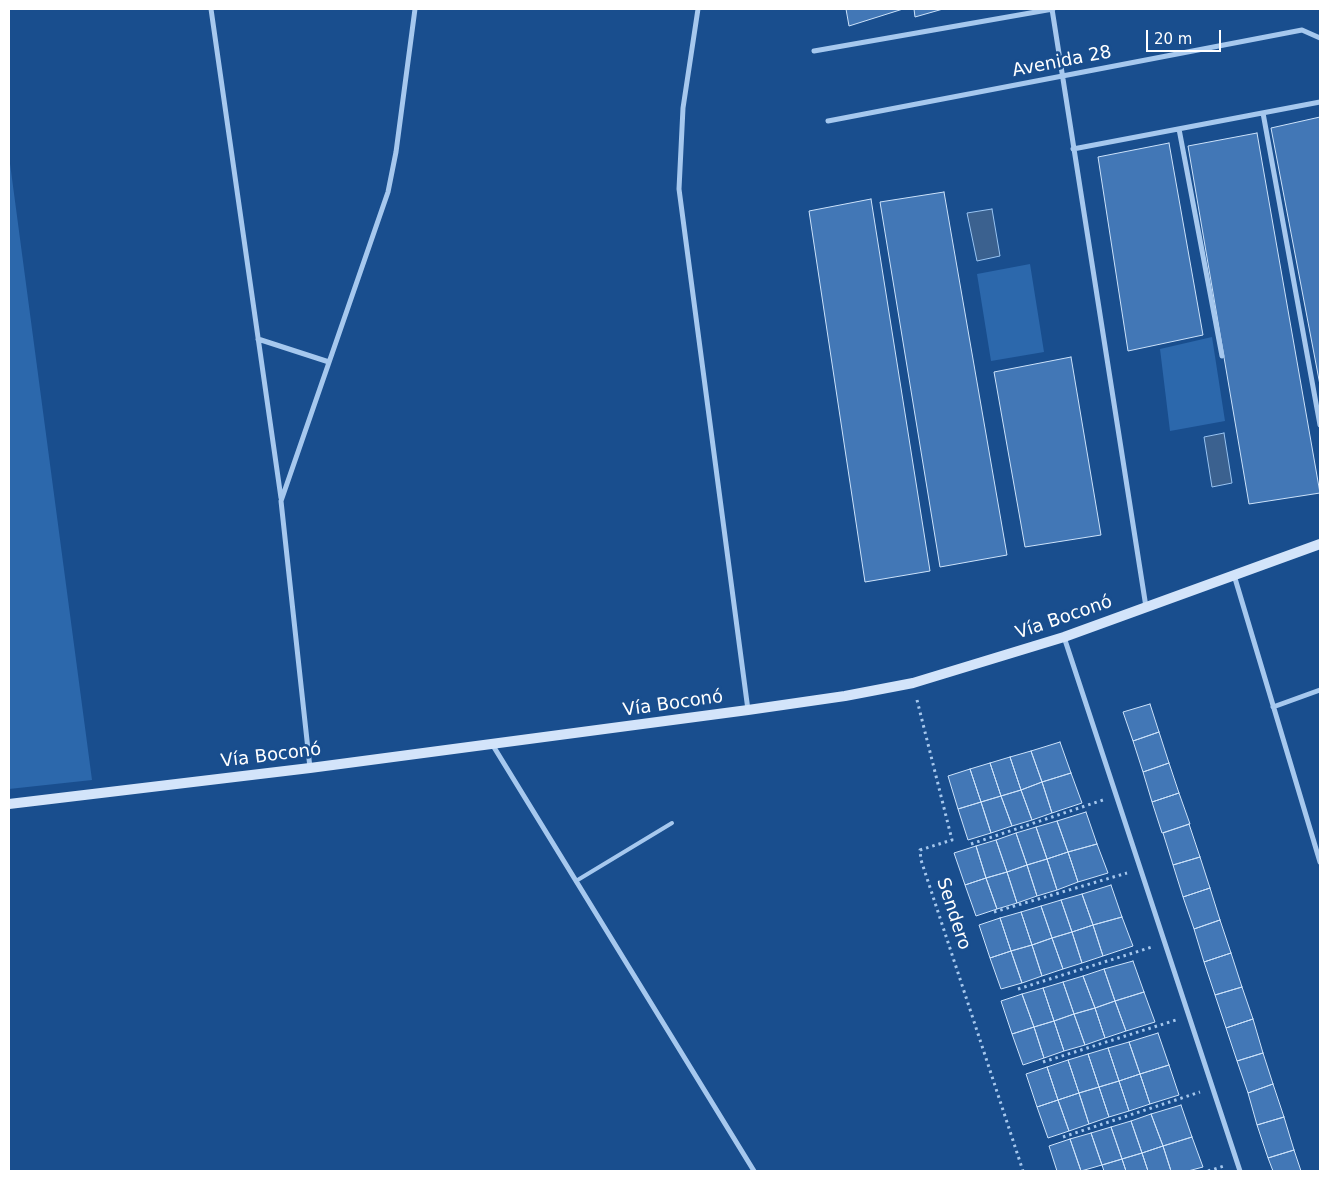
<!DOCTYPE html>
<meta charset="utf-8">
<style>
body{margin:0}
#map{position:relative;width:1329px;height:1180px;overflow:hidden;background:#194e8e;font-family:"DejaVu Sans",sans-serif}
canvas{display:block}
.frame{position:absolute;inset:0;border:10px solid #fff;pointer-events:none}
.scale{position:absolute;left:1146px;top:30px;width:75px;height:22px;box-sizing:border-box;border:2px solid #fff;border-top:0;padding-left:6px;font-size:15px;line-height:18px;white-space:nowrap;color:#fff;-webkit-text-stroke:4px #194e8e;paint-order:stroke}
</style>
<div id="map">
<canvas width="1329" height="1180"></canvas>
<div class="frame"></div>
<div class="scale">20 m</div>
</div>
<script>
const c = document.querySelector('canvas').getContext('2d');
c.lineJoin = 'round';
function fill(path, color) { c.fillStyle = color; c.fill(path, 'evenodd'); }
const poly = rows => new Path2D(rows.map(r => 'M' + r).join(''));
function stroke(path, color, width, dash) { c.strokeStyle = color; c.lineWidth = width; c.lineCap = dash ? 'butt' : 'round'; c.setLineDash(dash || []); c.stroke(path); }
function label(font, color, halo, rows, align = 'center') {
  c.font = font + ' "DejaVu Sans",sans-serif'; c.lineWidth = 5; c.setLineDash([]); c.textBaseline = 'middle'; c.strokeStyle = halo; c.fillStyle = color; for (const [text, x, y, turn = 0] of rows) {
    c.save(); c.translate(x, y); c.rotate((+turn || 0) * Math.PI / 180); c.textAlign = isNaN(turn) ? turn : align; if (halo) c.strokeText(text, 0, 0); c.fillText(text, 0, 0); c.restore();
  }
}
fill(poly([
 [9,156,92,780,9,789],
 [1030,264,1044,352,991,361,977,274],
 [1212,337,1225,421,1170,431,1160,349]
]), '#2c68ac');
const water = poly([
 [992,209,1000,256,977,261,967,213,992,209],
 [1224,433,1232,483,1212,487,1204,437,1224,433]
]);
fill(water, '#3b618f');
stroke(water, '#98c3f1', 1);
const building = poly([
 [846,9,903,9,849,26,846,9],
 [914,9,943,9,915,17,914,9],
 [1320,117,1320,385,1271,128,1320,117],
 [1257,133,1320,493,1249,504,1188,146,1257,133],
 [1169,143,1203,335,1128,351,1098,157,1169,143],
 [944,192,1007,555,940,567,880,202,944,192],
 [871,199,930,571,865,582,809,211,871,199],
 [1071,357,1101,535,1025,547,994,372,1071,357],
 [1150,704,1159,732,1133,741,1123,712,1150,704],
 [1159,732,1169,763,1143,772,1133,741,1159,732],
 [1060,742,1071,773,1042,782,1031,751,1060,742],
 [1031,751,1042,782,1021,790,1010,757,1031,751],
 [1010,757,1021,790,1001,796,990,763,1010,757],
 [990,763,1001,796,981,802,970,769,990,763],
 [1169,763,1179,793,1152,802,1143,772,1169,763],
 [970,769,981,802,958,809,948,776,970,769],
 [1071,773,1082,803,1052,813,1042,782,1071,773],
 [1042,782,1052,813,1032,820,1021,790,1042,782],
 [1021,790,1032,820,1012,826,1001,796,1021,790],
 [1179,793,1190,824,1162,833,1152,802,1179,793],
 [1001,796,1012,826,991,833,981,802,1001,796],
 [981,802,991,833,968,840,958,809,981,802],
 [1086,812,1097,844,1068,852,1057,821,1086,812],
 [1057,821,1068,852,1047,859,1036,827,1057,821],
 [1189,824,1200,857,1173,865,1163,833,1189,824],
 [1036,827,1047,859,1027,865,1016,833,1036,827],
 [1016,833,1027,865,1007,872,996,840,1016,833],
 [996,840,1007,872,986,878,976,846,996,840],
 [1097,844,1108,873,1078,882,1068,852,1097,844],
 [976,846,986,878,965,885,954,853,976,846],
 [1068,852,1078,882,1057,890,1047,859,1068,852],
 [1200,857,1210,888,1183,897,1173,865,1200,857],
 [1047,859,1057,890,1037,896,1027,865,1047,859],
 [1027,865,1037,896,1017,903,1007,872,1027,865],
 [1007,872,1017,903,997,909,986,878,1007,872],
 [986,878,997,909,976,916,965,885,986,878],
 [1111,885,1122,917,1093,925,1082,894,1111,885],
 [1210,888,1220,920,1194,929,1183,897,1210,888],
 [1082,894,1093,925,1072,932,1061,900,1082,894],
 [1061,900,1072,932,1052,938,1041,906,1061,900],
 [1041,906,1052,938,1032,945,1021,912,1041,906],
 [1021,912,1032,945,1011,951,1000,918,1021,912],
 [1122,917,1133,946,1103,956,1093,925,1122,917],
 [1000,918,1011,951,990,958,979,925,1000,918],
 [1220,920,1231,953,1204,962,1194,929,1220,920],
 [1093,925,1103,956,1082,963,1072,932,1093,925],
 [1072,932,1082,963,1063,969,1052,938,1072,932],
 [1052,938,1063,969,1042,976,1032,945,1052,938],
 [1032,945,1042,976,1022,983,1011,951,1032,945],
 [1011,951,1022,983,1001,989,990,958,1011,951],
 [1231,953,1242,987,1215,995,1204,962,1231,953],
 [1133,961,1144,992,1115,1001,1104,969,1133,961],
 [1104,969,1115,1001,1095,1008,1083,976,1104,969],
 [1083,976,1095,1008,1074,1014,1063,982,1083,976],
 [1063,982,1074,1014,1054,1021,1043,988,1063,982],
 [1242,987,1253,1019,1226,1028,1215,995,1242,987],
 [1043,988,1054,1021,1034,1027,1022,994,1043,988],
 [1144,992,1155,1022,1126,1031,1115,1001,1144,992],
 [1022,994,1034,1027,1012,1034,1001,1001,1022,994],
 [1115,1001,1126,1031,1105,1038,1095,1008,1115,1001],
 [1095,1008,1105,1038,1085,1045,1074,1014,1095,1008],
 [1074,1014,1085,1045,1064,1051,1054,1021,1074,1014],
 [1253,1019,1263,1053,1237,1061,1226,1028,1253,1019],
 [1054,1021,1064,1051,1044,1058,1034,1027,1054,1021],
 [1034,1027,1044,1058,1023,1065,1012,1034,1034,1027],
 [1158,1033,1169,1065,1140,1074,1129,1042,1158,1033],
 [1129,1042,1140,1074,1119,1081,1108,1048,1129,1042],
 [1108,1048,1119,1081,1099,1087,1088,1054,1108,1048],
 [1263,1053,1273,1084,1248,1093,1237,1061,1263,1053],
 [1088,1054,1099,1087,1079,1093,1068,1060,1088,1054],
 [1068,1060,1079,1093,1058,1100,1047,1067,1068,1060],
 [1169,1065,1179,1095,1150,1104,1140,1074,1169,1065],
 [1047,1067,1058,1100,1037,1107,1026,1074,1047,1067],
 [1140,1074,1150,1104,1129,1111,1119,1081,1140,1074],
 [1119,1081,1129,1111,1109,1117,1099,1087,1119,1081],
 [1273,1084,1284,1117,1257,1125,1248,1093,1273,1084],
 [1099,1087,1109,1117,1089,1124,1079,1093,1099,1087],
 [1079,1093,1089,1124,1069,1131,1058,1100,1079,1093],
 [1058,1100,1069,1131,1048,1138,1037,1107,1058,1100],
 [1181,1105,1192,1137,1163,1146,1151,1114,1181,1105],
 [1151,1114,1163,1146,1142,1153,1131,1121,1151,1114],
 [1284,1117,1294,1150,1268,1158,1257,1125,1284,1117],
 [1131,1121,1142,1153,1122,1159,1111,1127,1131,1121],
 [1111,1127,1122,1159,1102,1165,1091,1133,1111,1127],
 [1091,1133,1102,1165,1081,1171,1070,1139,1091,1133],
 [1192,1137,1203,1167,1188,1171,1171,1171,1163,1146,1192,1137],
 [1070,1139,1081,1171,1057,1171,1049,1146,1070,1139],
 [1163,1146,1171,1171,1148,1171,1142,1153,1163,1146],
 [1294,1150,1301,1171,1273,1171,1268,1158,1294,1150],
 [1142,1153,1148,1171,1126,1171,1122,1159,1142,1153],
 [1122,1159,1126,1171,1104,1171,1102,1165,1122,1159]
]);
fill(building, '#4277b6');
stroke(building, '#cce2fa', 1);
stroke(poly([
 [917,700,952,840,920,850,921,860,1023,1171],
 [971,844,1103,800],
 [994,912,1127,873],
 [1018,989,1152,947],
 [1043,1062,1176,1020],
 [1063,1137,1200,1092],
 [1208,1171,1224,1166]
]), '#a6c8ee', 3, [2.5, 4]);
stroke(poly([
 [576,881,672,823]
]), '#a6c8ee', 4);
stroke(poly([
 [211,9,281,498],
 [698,9,683,108,679,189,748,710],
 [1052,9,1146,607],
 [814,51,1053,9],
 [1263,113,1320,425],
 [828,121,1302,30,1320,38],
 [1179,129,1222,356],
 [1073,149,1320,102],
 [258,339,329,362],
 [1234,575,1320,862],
 [1064,637,1240,1171],
 [1273,707,1320,690],
 [492,744,754,1171],
 [310,768,281,501,388,192,396,152,415,9]
]), '#a6c8ee', 5);
stroke(poly([
 [9,804,310,768,748,710,845,696,913,683,1064,637,1320,544]
]), '#d3e4fa', 10);
label('18px', '#fff', '#194e8e', [
 ["Avenida 28",1062,62,-11],
 ["Vía Boconó",1064,618,-19],
 ["Vía Boconó",673,704,-8],
 ["Vía Boconó",271,756,-7],
 ["Sendero",953,914,72]
]);
</script>
